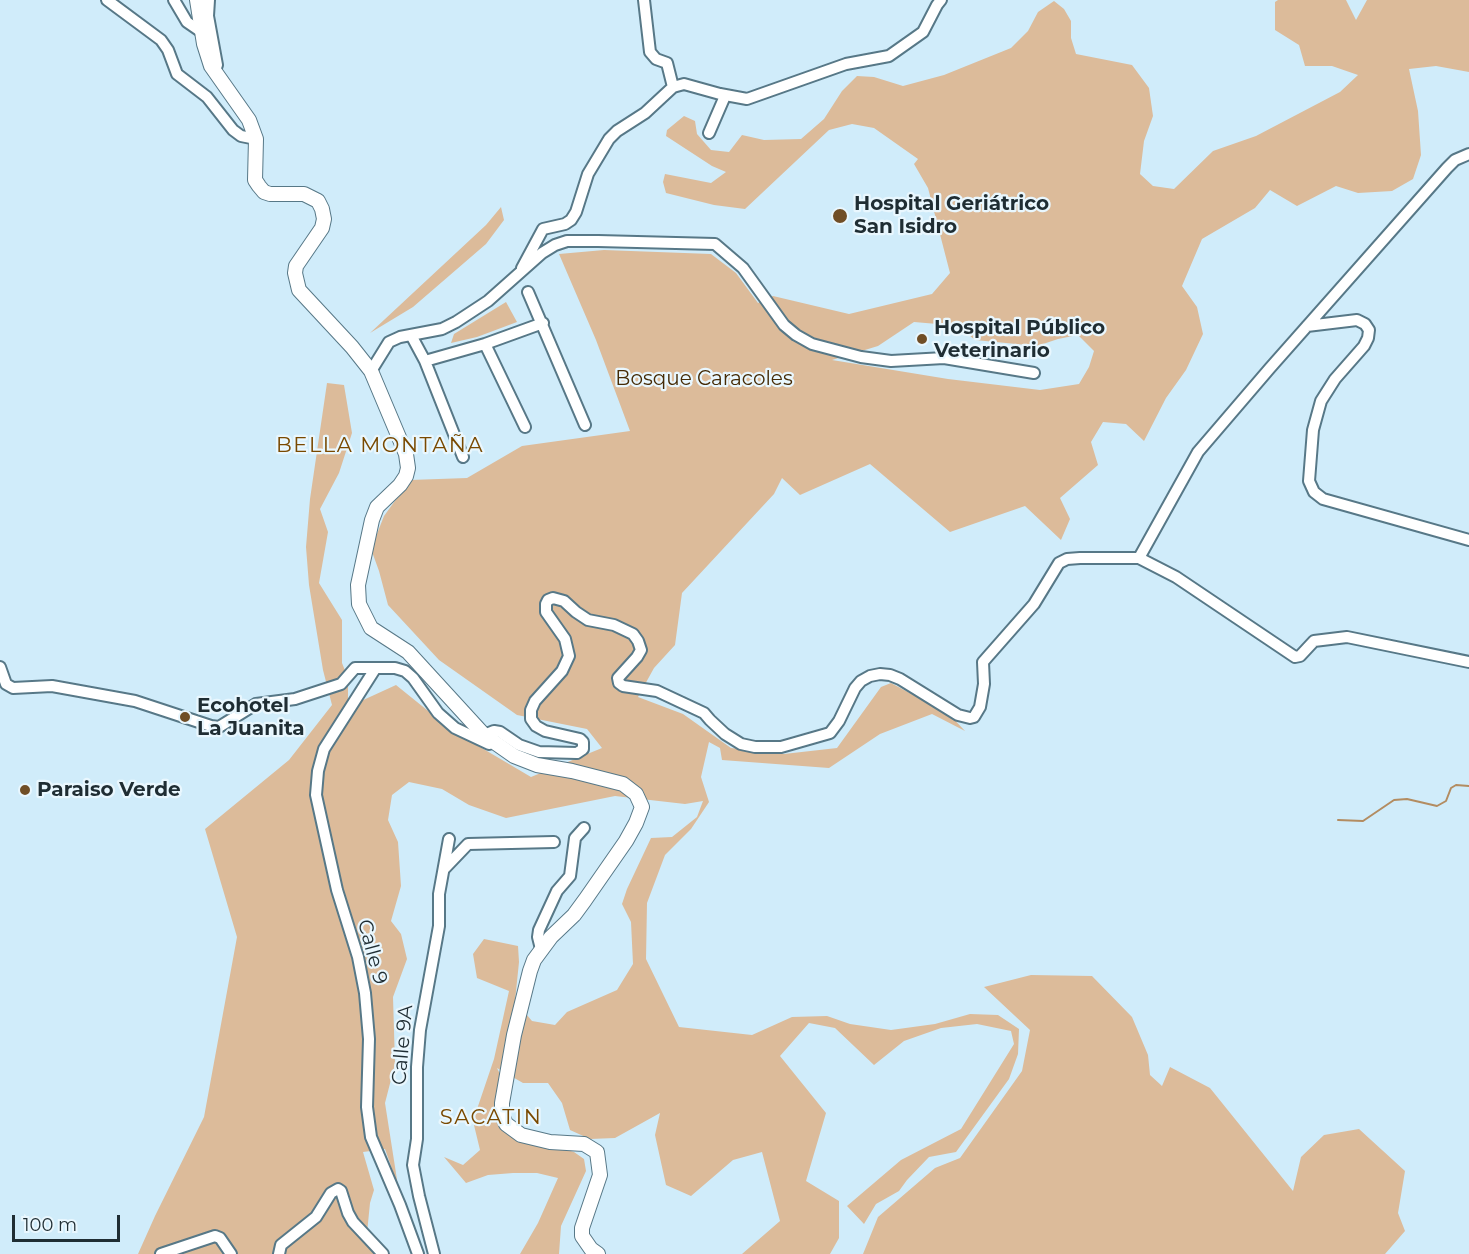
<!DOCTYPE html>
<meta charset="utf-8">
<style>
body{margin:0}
#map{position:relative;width:1469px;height:1254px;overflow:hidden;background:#d0ecfa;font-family:Montserrat,sans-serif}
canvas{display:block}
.scale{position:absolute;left:12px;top:1215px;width:108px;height:27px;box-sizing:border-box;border:3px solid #1f2d33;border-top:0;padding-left:8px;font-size:18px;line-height:21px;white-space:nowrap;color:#1f2d33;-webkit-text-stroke:4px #e9f7fe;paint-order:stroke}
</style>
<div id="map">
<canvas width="1469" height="1254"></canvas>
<div class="scale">100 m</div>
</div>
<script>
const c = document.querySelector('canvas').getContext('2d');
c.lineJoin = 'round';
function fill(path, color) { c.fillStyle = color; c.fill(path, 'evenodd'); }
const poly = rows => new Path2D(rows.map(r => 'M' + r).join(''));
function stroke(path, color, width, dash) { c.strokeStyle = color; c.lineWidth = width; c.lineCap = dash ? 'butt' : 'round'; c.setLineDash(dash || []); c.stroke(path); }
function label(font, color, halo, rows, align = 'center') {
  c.font = font + ' Montserrat,sans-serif'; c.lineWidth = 4.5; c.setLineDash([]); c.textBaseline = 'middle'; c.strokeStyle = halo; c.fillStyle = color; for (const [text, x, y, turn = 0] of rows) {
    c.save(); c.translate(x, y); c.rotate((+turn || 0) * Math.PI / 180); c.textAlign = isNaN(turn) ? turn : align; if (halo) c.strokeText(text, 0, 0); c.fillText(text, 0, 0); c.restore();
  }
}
fill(poly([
 [1278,0,1346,0,1356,20,1367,0,1469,0,1469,72,1436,66,1409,69,1418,111,1421,155,1413,179,1392,191,1358,193,1336,186,1297,206,1270,190,1255,208,1202,239,1182,286,1197,307,1203,334,1186,370,1166,398,1144,441,1126,424,1103,422,1091,442,1098,465,1060,498,1070,519,1061,540,1025,506,950,532,870,464,800,495,782,478,774,494,682,593,675,645,654,668,638,697,683,714,731,748,784,754,837,748,881,687,891,683,949,714,965,731,932,714,880,734,829,768,722,760,720,748,709,742,701,777,709,802,691,829,665,855,647,903,646,959,679,1027,752,1035,792,1017,827,1016,850,1024,891,1030,935,1024,970,1014,998,1015,1019,1029,1018,1054,1009,1079,956,1152,929,1157,907,1180,899,1191,876,1204,864,1224,847,1206,901,1160,961,1129,1014,1044,1011,1031,977,1024,941,1028,904,1041,874,1065,835,1028,809,1023,780,1056,826,1113,806,1181,839,1201,839,1238,830,1254,742,1254,780,1221,762,1152,733,1160,691,1196,666,1185,655,1135,660,1113,615,1138,590,1139,570,1130,562,1103,548,1083,523,1083,497,1068,501,1076,496,1109,498,1123,508,1134,532,1143,555,1146,574,1152,584,1159,586,1171,561,1226,559,1254,520,1254,538,1223,558,1178,537,1173,513,1173,488,1175,466,1183,444,1157,463,1165,480,1150,473,1121,494,1059,509,991,477,978,473,954,484,939,518,946,519,962,515,1001,532,1021,555,1025,567,1012,617,990,633,964,631,922,622,904,627,889,651,838,672,837,697,817,703,801,685,804,615,796,506,818,469,805,442,789,409,782,392,795,388,820,398,842,401,886,391,921,401,934,407,959,393,997,395,1064,385,1103,398,1186,385,1149,363,1152,374,1190,370,1203,367,1233,370,1240,385,1248,385,1254,138,1254,155,1216,204,1117,237,937,205,829,289,760,332,705,323,670,309,585,306,547,310,499,327,383,344,385,352,433,339,473,320,509,328,532,319,583,342,620,342,663,348,678,348,707,396,685,453,731,531,777,602,748,587,729,517,715,439,660,388,605,379,571,371,549,384,516,410,480,467,478,522,446,630,431,596,340,559,254,604,250,711,254,736,273,758,303,773,296,849,314,932,294,950,273,928,188,914,164,918,159,874,128,852,124,829,130,745,209,714,205,666,193,663,182,665,174,711,183,726,172,712,166,666,136,667,130,684,116,695,121,697,134,711,150,729,152,742,135,764,140,801,139,824,119,842,91,857,76,874,77,903,86,944,75,1011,48,1028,31,1038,12,1054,1,1064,9,1071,21,1071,38,1076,54,1132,65,1149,88,1153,116,1144,141,1140,174,1153,186,1174,189,1213,151,1256,136,1340,92,1358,75,1332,66,1305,66,1299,45,1275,30,1275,2],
 [914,322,949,325,964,331,975,340,1037,346,1058,339,1078,335,1094,351,1089,367,1079,384,1040,390,948,379,832,360,878,346],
 [501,207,504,220,486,244,413,307,370,333,486,225],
 [506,302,517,322,477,337,451,343,454,334],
 [1031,975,1092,976,1132,1017,1148,1055,1150,1075,1162,1086,1170,1067,1210,1088,1293,1191,1301,1157,1324,1135,1359,1129,1405,1171,1398,1213,1405,1231,1385,1254,863,1254,878,1217,935,1168,960,1158,1022,1071,1030,1030,984,987]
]), '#dcbb9a');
stroke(poly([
 [1338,820,1363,821,1394,800,1407,799,1437,806,1446,801,1451,788,1456,785,1469,786]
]), '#b38c61', 2);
const minor = poly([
 [107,0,161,40,168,50,177,74,207,97,233,130,241,136,256,139],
 [174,0,187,22,203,33],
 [209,0,208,16,217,65,214,71],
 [644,0,650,52,656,59,667,63,673,87],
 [709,133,725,96],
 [522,268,543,229,565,224,571,220,576,212,588,174,609,139,617,131,645,113,673,87,684,84,720,94,747,99,846,64,889,56,923,32,937,5,941,0],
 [528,292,585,425],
 [1307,326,1357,320,1365,324,1369,330,1368,338,1364,346,1335,379,1321,401,1313,430,1309,481,1314,492,1323,499,1469,540],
 [411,335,425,361,463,457],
 [485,344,525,427],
 [425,361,485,344,543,323],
 [371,371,389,342,400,337,442,329,456,322,488,301,542,253,555,245,567,241,598,241,715,244,743,268,784,325,796,335,812,344,861,357,891,361,944,358,1034,373],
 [1139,558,1198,452,1270,368,1447,168,1455,160,1469,154],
 [0,667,6,684,13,688,52,686,135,701,211,726,219,727,256,704,295,699,341,684,355,668,395,668,405,671,413,678,438,713,455,728,489,744],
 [375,669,324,749,318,771,316,795,337,890,358,957,365,993,369,1039,367,1107,371,1137,400,1205,418,1254],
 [484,735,494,731,500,732,519,745,539,752,577,753,583,749,583,742,580,739,545,731,536,726,531,719,531,710,535,701,562,671,569,656,565,639,546,612,546,604,548,600,553,598,564,601,576,612,588,620,614,625,633,634,638,641,641,650,637,657,618,678,619,683,623,686,657,691,704,713,710,720,725,734,741,744,755,747,781,747,830,733,839,721,855,688,861,681,870,676,880,674,890,675,900,679,958,715,970,718,974,717,980,707,984,684,983,662,1034,604,1059,563,1067,559,1080,558,1139,558,1176,577,1295,657,1300,656,1314,641,1347,637,1469,662],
 [445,868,468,844,554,842],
 [541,949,538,937,539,930,557,891,570,876,575,838,584,828],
 [161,1254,215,1236,220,1238,231,1254],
 [279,1254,281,1245,316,1217,331,1193,338,1189,341,1191,348,1213,353,1222,383,1254],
 [434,1254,419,1196,413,1165,417,1139,417,1067,420,1030,439,926,439,894,449,839]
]);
const major = poly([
 [197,0,204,44,211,66,249,120,256,139,255,180,259,186,264,192,270,194,304,194,318,201,322,209,324,219,322,228,296,266,295,273,299,290,352,347,371,371,406,454,408,468,406,476,400,485,377,507,372,520,358,585,359,604,371,628,408,652,484,735,514,756,537,765,572,771,623,784,636,794,642,807,636,823,626,841,585,900,574,915,551,937,534,960,530,971,514,1035,502,1103,502,1115,506,1124,521,1135,550,1142,584,1144,597,1152,600,1175,582,1228,582,1236,591,1249,598,1254]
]);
stroke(minor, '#577887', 14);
stroke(major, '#577887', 16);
stroke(minor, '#fff', 10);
stroke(major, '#fff', 14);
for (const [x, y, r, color] of [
 [840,216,8,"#704e26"],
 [922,339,6,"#704e26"],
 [185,717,6,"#704e26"],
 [25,790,6,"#704e26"]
]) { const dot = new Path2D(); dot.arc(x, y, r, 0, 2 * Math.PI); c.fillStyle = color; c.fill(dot); stroke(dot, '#e9f7fe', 2); }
label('bold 20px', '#1f2d33', '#e9f7fe', [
 ["Hospital Geriátrico",854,204],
 ["San Isidro",854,227],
 ["Hospital Público",934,328],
 ["Veterinario",934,351],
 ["Ecohotel",197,706],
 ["La Juanita",197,729],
 ["Paraiso Verde",37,790]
], 'left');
label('20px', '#452a05', '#e9f7fe', [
 ["Bosque Caracoles",704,379]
]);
label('20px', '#1f2d33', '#e9f7fe', [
 ["Calle 9",372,952,75],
 ["Calle 9A",403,1045,-85]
]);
c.letterSpacing = '1.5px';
label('21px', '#794900', '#e9f7fe', [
 ["BELLA MONTAÑA",380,446],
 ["SACATIN",491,1118]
]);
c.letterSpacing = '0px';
</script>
